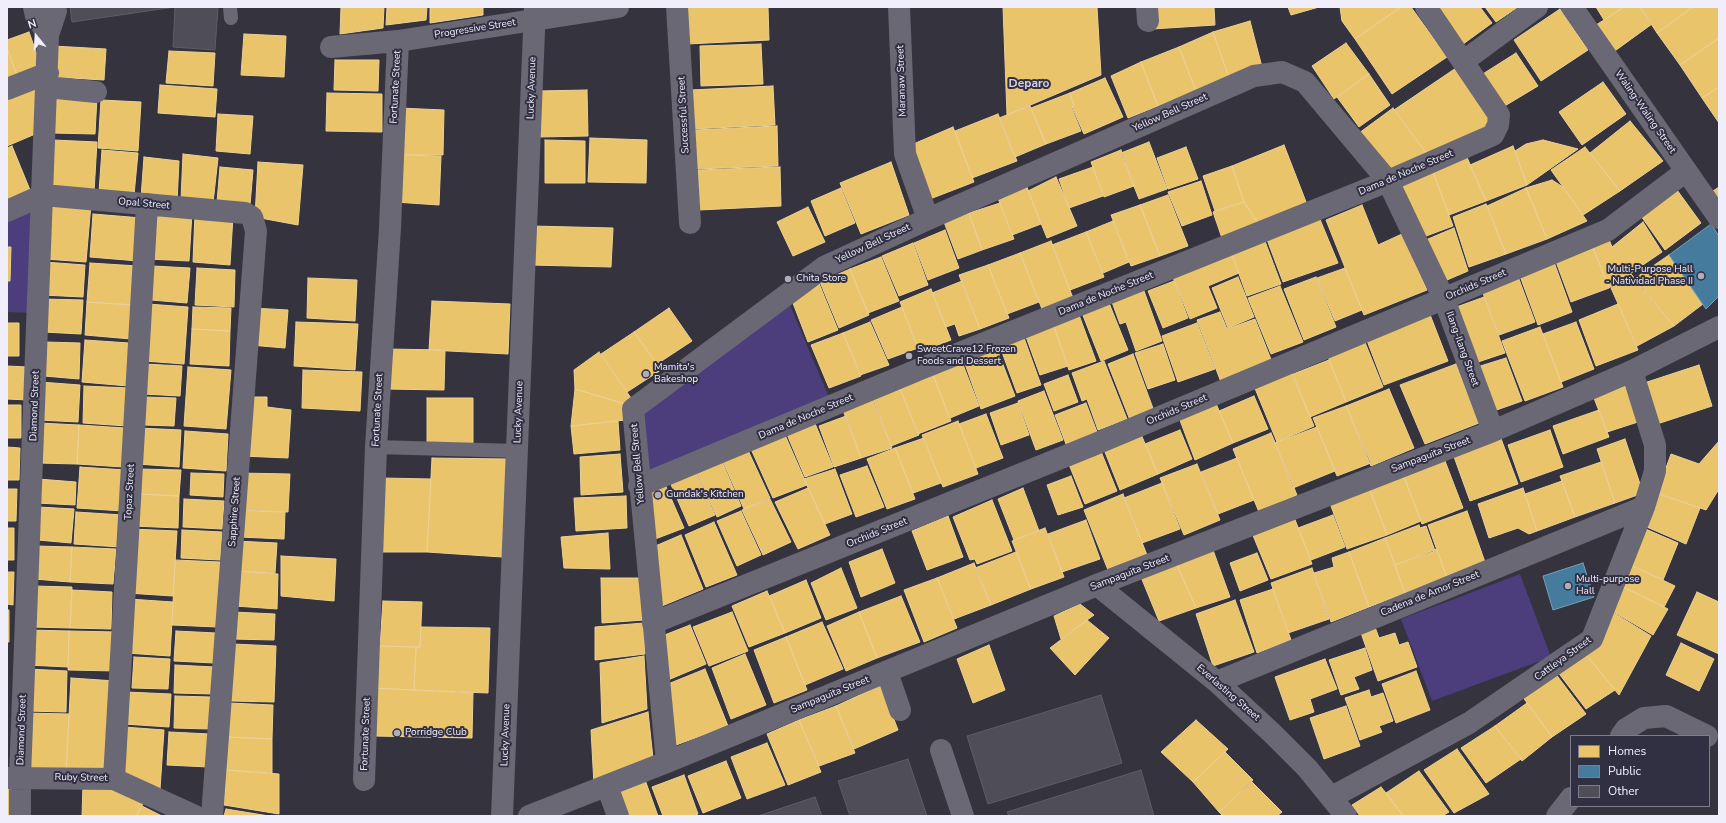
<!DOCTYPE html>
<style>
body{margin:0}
#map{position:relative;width:1726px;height:823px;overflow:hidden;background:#34333e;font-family:"Nunito Sans",sans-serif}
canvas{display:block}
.frame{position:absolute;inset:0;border:8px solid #f0eefb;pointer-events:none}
.legend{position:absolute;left:1570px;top:735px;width:140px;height:72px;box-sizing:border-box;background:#312f42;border:1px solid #7d7b8c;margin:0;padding:5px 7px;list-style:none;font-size:12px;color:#f0eefb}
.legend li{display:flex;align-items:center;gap:8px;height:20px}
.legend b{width:20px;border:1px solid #7d7b8c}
.north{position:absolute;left:16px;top:16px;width:40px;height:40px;-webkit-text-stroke:3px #312f42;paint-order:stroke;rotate:342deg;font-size:11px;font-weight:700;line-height:16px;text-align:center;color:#f0eefb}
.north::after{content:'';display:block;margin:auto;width:14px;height:18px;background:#f0eefb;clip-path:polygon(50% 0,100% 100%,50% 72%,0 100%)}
</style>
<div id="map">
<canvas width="1726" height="823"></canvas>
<div class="frame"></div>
<ul class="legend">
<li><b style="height:11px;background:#e9c46a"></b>Homes</li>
<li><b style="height:11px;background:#457b9d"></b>Public</li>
<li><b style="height:11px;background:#4f4e57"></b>Other</li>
</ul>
<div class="north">N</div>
</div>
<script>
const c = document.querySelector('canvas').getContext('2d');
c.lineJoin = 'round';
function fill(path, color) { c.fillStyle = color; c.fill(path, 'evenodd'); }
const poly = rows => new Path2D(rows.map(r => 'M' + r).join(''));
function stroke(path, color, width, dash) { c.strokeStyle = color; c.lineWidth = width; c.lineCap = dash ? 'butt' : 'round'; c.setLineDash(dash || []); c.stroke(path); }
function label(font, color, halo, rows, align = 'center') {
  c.font = font + ' "Nunito Sans",sans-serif'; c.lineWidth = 4; c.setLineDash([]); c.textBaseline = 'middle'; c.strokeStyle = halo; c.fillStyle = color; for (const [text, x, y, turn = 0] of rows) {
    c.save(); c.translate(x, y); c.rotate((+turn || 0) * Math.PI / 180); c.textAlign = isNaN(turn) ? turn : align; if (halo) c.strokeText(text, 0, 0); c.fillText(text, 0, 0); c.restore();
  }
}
fill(poly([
 [37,198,33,313,7,312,7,211],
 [787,298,831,402,642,482,636,410],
 [1520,574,1551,657,1432,701,1401,619]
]), '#4c3d7d');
const homes = poly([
 [341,7,384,7,383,28,340,34,341,7],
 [387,7,427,7,426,20,386,25,387,7],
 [430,7,483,7,483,15,430,23,430,7],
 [685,7,768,7,769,40,687,44,685,7],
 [1003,7,1097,7,1101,75,1007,115,1003,7],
 [1151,7,1214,7,1215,25,1152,29,1151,7],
 [1288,7,1319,7,1291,15,1288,7],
 [1340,7,1401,7,1355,39,1342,21,1340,7],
 [1401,7,1411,7,1447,57,1392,94,1355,39,1401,7],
 [1432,7,1480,7,1492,23,1459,47,1432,7],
 [1485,7,1518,7,1496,22,1485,7],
 [1596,7,1624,7,1604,20,1596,7],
 [1624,7,1640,7,1652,24,1612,53,1593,27,1624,7],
 [1640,7,1693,7,1657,33,1640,7],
 [1693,7,1719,7,1719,38,1680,65,1657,33,1693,7],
 [1560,9,1588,50,1541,81,1514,40,1560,9],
 [1250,21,1262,67,1229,78,1213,32,1250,21],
 [29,32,42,69,18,78,7,48,7,40,29,32],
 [1213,32,1229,78,1196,91,1179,47,1213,32],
 [244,34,286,36,284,77,241,75,244,34],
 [1719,38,1719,87,1702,98,1680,65,1719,38],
 [1346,43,1369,74,1334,99,1312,66,1346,43],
 [761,44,763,84,701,86,700,46,761,44],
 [53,46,106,49,104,80,52,77,53,46],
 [1179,47,1196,91,1158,106,1141,62,1179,47],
 [7,48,18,78,7,82,7,48],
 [169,51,215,53,213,86,166,83,169,51],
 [1516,53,1538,86,1498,110,1478,77,1516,53],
 [335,60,379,60,378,91,334,90,335,60],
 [1141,62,1158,106,1128,118,1111,76,1141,62],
 [1456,68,1489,115,1487,129,1429,157,1394,110,1456,68],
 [1369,74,1390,105,1359,127,1337,97,1369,74],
 [1105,78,1123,117,1084,134,1072,107,1074,106,1070,93,1105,78],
 [1603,82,1626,114,1582,145,1559,112,1603,82],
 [40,83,40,132,7,146,7,96,40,83],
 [160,85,217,89,215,117,158,113,160,85],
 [773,86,775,125,692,129,691,90,773,86],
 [1719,87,1719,123,1702,98,1719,87],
 [587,90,588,136,539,137,538,91,587,90],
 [327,93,382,94,382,132,326,131,327,93],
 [1070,93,1074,106,1071,107,1081,131,1046,144,1031,108,1070,93],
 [54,95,97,97,95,134,52,133,54,95],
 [101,100,141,102,138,151,98,148,101,100],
 [1030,106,1046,144,1015,157,999,118,1030,106],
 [399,108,444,110,443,155,397,155,399,108],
 [1393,108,1429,157,1387,175,1355,136,1393,108],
 [218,114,253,116,250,154,216,151,218,114],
 [998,114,1017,161,972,178,955,131,998,114],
 [1630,121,1663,161,1620,191,1590,153,1630,121],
 [777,126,778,166,696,169,695,130,777,126],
 [953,127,974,182,930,199,911,145,953,127],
 [590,138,647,140,646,183,588,182,590,138],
 [53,140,97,142,94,192,50,189,53,140],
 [545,140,585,141,585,183,545,183,545,140],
 [1543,140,1578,149,1527,185,1515,151,1526,144,1543,140],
 [1149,142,1167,189,1139,199,1121,153,1149,142],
 [1284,145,1308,207,1260,226,1244,202,1232,166,1284,145],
 [12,146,30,190,7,200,7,148,12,146],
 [1513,146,1527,185,1486,201,1470,165,1513,146],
 [1186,147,1198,179,1168,189,1157,158,1186,147],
 [1585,147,1620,191,1583,215,1551,170,1585,147],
 [102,150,138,153,134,195,99,192,102,150],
 [1121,150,1134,186,1104,197,1091,162,1121,150],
 [183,154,218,158,213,203,181,200,183,154],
 [397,155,441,156,439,205,395,202,397,155],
 [1466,155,1486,201,1449,215,1432,169,1466,155],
 [144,157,179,161,177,202,141,198,144,157],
 [258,162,303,165,298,225,255,217,258,162],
 [891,162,909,215,861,234,840,183,891,162],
 [1232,166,1244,202,1215,211,1203,176,1232,166],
 [220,167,253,170,250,205,217,202,220,167],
 [780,167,781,206,699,210,698,170,780,167],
 [1093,167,1103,196,1069,208,1059,179,1093,167],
 [1432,169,1453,226,1418,239,1392,183,1432,169],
 [1056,177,1077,226,1047,238,1028,191,1056,177],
 [1552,180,1563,187,1587,221,1547,239,1526,188,1552,180],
 [1201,181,1212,215,1182,226,1168,192,1201,181],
 [1025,182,1041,224,1012,235,996,193,1025,182],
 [1719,187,1719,206,1710,193,1719,187],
 [841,188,855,223,825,236,811,201,841,188],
 [1526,188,1547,239,1506,254,1487,206,1526,188],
 [1677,190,1701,223,1665,250,1641,216,1677,190],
 [1168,195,1188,246,1160,256,1140,205,1168,195],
 [47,200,91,204,86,262,45,259,47,200],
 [1244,202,1260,226,1223,241,1213,212,1244,202],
 [1000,203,1014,239,982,250,969,213,1000,203],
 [1486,204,1506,254,1469,267,1453,217,1486,204],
 [1140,205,1160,256,1131,266,1111,215,1140,205],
 [1362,205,1378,245,1402,234,1427,290,1364,315,1326,220,1362,205],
 [808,207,825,242,793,256,777,222,808,207],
 [151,211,192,213,189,261,148,259,151,211],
 [969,213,982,250,958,259,944,222,969,213],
 [93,214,142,218,138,261,90,257,93,214],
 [195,214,233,216,230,265,193,262,195,214],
 [1319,217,1338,263,1283,282,1266,237,1319,217],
 [1113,221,1129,262,1103,273,1086,232,1113,221],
 [1643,222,1662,252,1609,288,1592,245,1608,237,1612,247,1643,222],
 [532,226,613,228,611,267,531,265,532,226],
 [1454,228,1468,271,1440,283,1421,242,1454,228],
 [945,230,959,268,928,280,914,243,945,230],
 [1086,232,1104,277,1070,290,1052,245,1086,232],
 [1263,236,1281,284,1247,296,1230,249,1263,236],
 [1051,241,1073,298,1042,309,1020,253,1051,241],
 [913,243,928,285,899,296,882,256,913,243],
 [1592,245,1609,288,1571,302,1555,259,1592,245],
 [7,247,11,247,10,281,7,281,7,247],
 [1231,251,1239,273,1208,286,1217,308,1190,319,1172,275,1231,251],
 [1020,253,1039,302,1007,314,988,265,1020,253],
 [1669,255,1703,304,1674,326,1634,279,1669,255],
 [881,257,899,301,868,313,850,269,881,257],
 [44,262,85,265,83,297,42,295,44,262],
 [1554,262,1572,312,1538,325,1520,276,1554,262],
 [90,263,138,266,135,305,87,302,90,263],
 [988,265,1009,318,980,329,959,275,988,265],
 [153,266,190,268,187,303,151,300,153,266],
 [197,268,235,270,234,307,195,305,197,268],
 [1345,268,1362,310,1335,321,1317,278,1345,268],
 [850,269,869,315,839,328,820,282,850,269],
 [1517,274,1535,322,1499,335,1481,288,1517,274],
 [1631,274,1674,326,1637,346,1611,288,1631,274],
 [1238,277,1254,317,1228,328,1212,288,1238,277],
 [1316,277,1336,327,1304,340,1284,289,1316,277],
 [308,278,357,280,355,321,307,318,308,278],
 [818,281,838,330,808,342,791,298,818,281],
 [962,281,980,329,959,336,955,324,946,327,932,293,962,281],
 [1174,281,1188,318,1163,328,1148,291,1174,281],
 [1280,286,1303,342,1271,354,1248,298,1280,286],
 [931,289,951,340,919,352,900,302,931,289],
 [1144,291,1162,341,1136,351,1126,322,1120,324,1112,302,1144,291],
 [1484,297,1505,353,1472,364,1451,309,1484,297],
 [44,299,83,300,81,334,43,332,44,299],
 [432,301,510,304,508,354,429,350,432,301],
 [87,302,132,305,131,339,85,335,87,302],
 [1109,303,1128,350,1101,361,1082,313,1109,303],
 [148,304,188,307,184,364,144,361,148,304],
 [1618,304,1638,350,1596,366,1579,320,1618,304],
 [193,307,231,308,230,331,192,329,193,307],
 [902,307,918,348,888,359,871,320,902,307],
 [252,308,288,310,285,348,250,345,252,308],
 [669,308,692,341,657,364,634,332,669,308],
 [1220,312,1227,329,1255,319,1272,362,1221,382,1197,320,1220,312],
 [1429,312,1448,361,1384,385,1366,338,1429,312],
 [1079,315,1096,361,1069,370,1053,324,1079,315],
 [296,322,358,324,355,370,294,366,296,322],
 [870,322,889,365,860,375,843,333,870,322],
 [1576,322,1594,369,1561,382,1543,334,1576,322],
 [7,323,19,323,19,356,7,356,7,323],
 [1197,323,1215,369,1178,382,1162,336,1197,323],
 [1053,324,1068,366,1040,375,1025,334,1053,324],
 [1540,327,1563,387,1525,401,1502,341,1540,327],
 [192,329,230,331,229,366,190,364,192,329],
 [634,332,661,370,627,392,601,354,634,332],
 [843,333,861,376,829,388,811,345,843,333],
 [1023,335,1041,385,1017,393,999,344,1023,335],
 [85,340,129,343,128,386,82,382,85,340],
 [1364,340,1383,387,1346,402,1327,354,1364,340],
 [46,342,80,343,79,379,44,376,46,342],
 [1163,344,1175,380,1148,389,1135,353,1163,344],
 [387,349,445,350,444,390,386,389,387,349],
 [997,349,1015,396,981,409,964,361,997,349],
 [599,352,631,398,625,404,575,389,574,370,599,352],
 [1133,354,1154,411,1130,420,1108,364,1133,354],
 [1506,358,1522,401,1491,412,1474,368,1506,358],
 [1329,360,1346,402,1310,417,1293,374,1329,360],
 [1104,361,1127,419,1098,430,1087,399,1082,401,1072,373,1104,361],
 [962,362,979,406,950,418,932,373,962,362],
 [144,364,182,366,180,396,143,394,144,364],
 [1456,364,1479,423,1425,444,1400,385,1456,364],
 [1699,365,1712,406,1654,425,1641,384,1699,365],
 [7,366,28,367,28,400,7,399,7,366],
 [188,367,231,370,226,429,184,426,188,367],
 [303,370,362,372,360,411,302,408,303,370],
 [1291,371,1314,426,1277,442,1254,386,1291,371],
 [932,373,951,421,918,434,899,386,932,373],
 [1068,375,1078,402,1054,411,1044,384,1068,375],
 [40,382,80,385,78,422,38,420,40,382],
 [1629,384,1641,421,1607,432,1594,398,1629,384],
 [84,386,129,388,127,426,83,423,84,386],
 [899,386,919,435,891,446,871,397,899,386],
 [575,389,625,404,626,420,571,426,575,389],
 [1389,389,1414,448,1371,466,1346,406,1389,389],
 [1044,391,1063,440,1036,450,1018,401,1044,391],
 [871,394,892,448,861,458,841,405,871,394],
 [1254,396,1268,429,1233,443,1219,411,1254,396],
 [146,397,176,398,174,426,144,425,146,397],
 [245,397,267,397,267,407,291,410,288,458,242,456,245,397],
 [427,398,473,398,473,446,427,446,427,398],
 [1214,399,1233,443,1195,460,1178,415,1214,399],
 [1018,403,1029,435,1001,445,990,413,1018,403],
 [1086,403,1097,432,1066,444,1055,415,1086,403],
 [7,405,21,405,21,438,7,438,7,405],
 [1346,406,1371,463,1337,476,1313,418,1346,406],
 [1599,410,1609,437,1563,454,1553,426,1599,410],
 [986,414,1003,458,976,468,959,424,986,414],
 [846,416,861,458,834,467,819,426,846,416],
 [618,421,620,450,574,454,571,426,618,421],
 [814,421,833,467,805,477,786,432,814,421],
 [958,421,978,474,943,487,922,435,958,421],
 [39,423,79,425,77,464,38,463,39,423],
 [79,425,125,428,123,467,77,464,79,425],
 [1317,427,1335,471,1293,488,1275,443,1317,427],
 [139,428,181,430,179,467,137,464,139,428],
 [1180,430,1192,459,1158,474,1145,444,1180,430],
 [1550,430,1563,467,1521,482,1508,445,1550,430],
 [185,431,228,434,226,471,183,468,185,431],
 [1140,432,1158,474,1120,490,1103,447,1140,432],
 [1271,433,1297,495,1259,512,1233,449,1271,433],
 [785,435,807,485,773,498,751,449,785,435],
 [1500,436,1518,484,1470,501,1453,454,1500,436],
 [924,438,941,483,913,493,895,448,924,438],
 [1625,439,1643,493,1615,503,1597,449,1625,439],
 [1719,441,1719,489,1706,510,1657,493,1671,454,1699,464,1719,441],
 [746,446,770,498,744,509,721,457,746,446],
 [7,447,20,448,19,480,7,480,7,447],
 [895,448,915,499,887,509,867,459,895,448],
 [1100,449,1117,491,1085,504,1068,462,1100,449],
 [620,454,623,492,581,495,580,457,620,454],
 [720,457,741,506,717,517,695,468,720,457],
 [432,458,507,459,502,557,427,552,432,458],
 [1237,458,1254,500,1218,514,1201,472,1237,458],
 [1445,461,1463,508,1422,524,1404,477,1445,461],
 [1601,462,1615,503,1575,517,1560,476,1601,462],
 [1197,464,1220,520,1184,535,1160,478,1197,464],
 [867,466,884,507,856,517,840,475,867,466],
 [80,467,126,470,123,511,77,508,80,467],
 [694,468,715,515,689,526,669,480,694,468],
 [140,469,181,470,179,496,139,494,140,469],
 [835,469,852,514,825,524,804,479,835,469],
 [191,473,224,474,223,497,190,495,191,473],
 [239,473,290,474,288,512,238,510,239,473],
 [1071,476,1083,507,1058,515,1047,485,1071,476],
 [1404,477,1421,521,1387,535,1368,485,1404,477],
 [382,478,431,479,427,552,378,552,382,478],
 [38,479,76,482,75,505,36,503,38,479],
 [1562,481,1575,517,1537,531,1525,494,1562,481],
 [664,482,684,528,650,541,644,490,664,482],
 [1162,483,1180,529,1142,543,1124,498,1162,483],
 [1368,485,1387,535,1347,549,1328,498,1368,485],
 [808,488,830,535,798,549,775,502,808,488],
 [1023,488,1039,531,1014,540,998,499,1023,488],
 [1523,488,1537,531,1529,534,1518,528,1489,538,1478,504,1523,488],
 [7,489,17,489,16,521,7,521,7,489],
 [1653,492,1700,508,1686,544,1640,524,1653,492],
 [139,494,179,496,178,528,133,526,139,494],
 [1123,494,1147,555,1108,570,1084,510,1123,494],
 [626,496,627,528,576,531,574,498,626,496],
 [184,499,224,501,222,529,183,527,184,499],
 [770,499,791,542,763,555,742,510,770,499],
 [992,500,1012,551,977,564,975,559,970,560,953,517,992,500],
 [39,507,74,509,71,543,38,540,39,507],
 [241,511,285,512,284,539,240,537,241,511],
 [741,511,761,555,737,566,717,521,741,511],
 [1467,511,1486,565,1447,578,1428,525,1467,511],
 [76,512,123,515,120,547,74,544,76,512],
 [1333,515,1345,547,1311,560,1298,528,1333,515],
 [948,516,963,557,927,570,912,531,948,516],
 [1294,517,1312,564,1271,579,1252,533,1294,517],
 [1086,520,1100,559,1062,572,1048,534,1086,520],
 [714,522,737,575,706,587,685,535,714,522],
 [1419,525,1420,528,1426,526,1435,551,1395,565,1385,538,1419,525],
 [1641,527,1678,543,1663,580,1627,563,1641,527],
 [7,528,14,528,14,560,7,560,7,528],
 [1045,528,1064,577,1031,589,1012,541,1045,528],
 [131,529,177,531,173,596,127,593,131,529],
 [182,530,222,532,220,560,181,558,182,530],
 [608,533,610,569,564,568,561,537,608,533],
 [681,535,703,589,657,608,653,547,681,535],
 [1385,538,1405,593,1369,607,1349,552,1385,538],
 [235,541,277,543,275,573,234,571,235,541],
 [36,546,72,547,70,582,34,579,36,546],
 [72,547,116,549,113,584,70,582,72,547],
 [882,549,895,583,861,597,849,562,882,549],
 [1437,549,1447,578,1405,593,1395,565,1437,549],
 [1213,550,1230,597,1196,608,1176,563,1213,550],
 [1016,552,1031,589,991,605,975,568,1016,552],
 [1349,552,1369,607,1331,622,1314,573,1334,567,1332,558,1349,552],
 [1257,553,1268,580,1240,591,1230,563,1257,553],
 [281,556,336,559,334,601,281,596,281,556],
 [175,560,220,562,217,627,172,625,175,560],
 [974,563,991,605,954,619,937,578,974,563],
 [1176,563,1196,608,1159,621,1141,577,1176,563],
 [1627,563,1675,586,1664,607,1617,584,1627,563],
 [841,568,857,608,826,620,811,583,841,568],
 [1312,568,1329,619,1288,633,1271,583,1312,568],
 [236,571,278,574,277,609,235,606,236,571],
 [7,572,14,572,13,605,7,604,7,572],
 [601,578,642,578,644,620,602,623,601,578],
 [937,578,957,628,924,642,904,590,937,578],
 [806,580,821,618,785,633,769,596,806,580],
 [1617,584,1668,609,1653,635,1607,608,1617,584],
 [33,586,72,587,70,628,31,627,33,586],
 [1273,589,1291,640,1257,653,1240,600,1273,589],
 [72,590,112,592,111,629,70,628,72,590],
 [767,591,785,633,749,647,732,606,767,591],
 [1697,592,1719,602,1719,654,1677,635,1697,592],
 [901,596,920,642,877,658,859,612,901,596],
 [129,599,173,602,170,656,126,653,129,599],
 [1235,600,1254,652,1213,666,1196,614,1235,600],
 [383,601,422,602,420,647,380,646,383,601],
 [1080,604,1094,615,1061,639,1054,616,1080,604],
 [7,610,9,610,9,642,7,642,7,610],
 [1609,610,1651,636,1619,695,1584,652,1609,610],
 [233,612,275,614,274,640,232,639,233,612],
 [732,612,748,651,709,666,693,627,732,612],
 [859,612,877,658,846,671,827,626,859,612],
 [1087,620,1109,638,1075,675,1050,648,1087,620],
 [822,622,843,669,805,685,786,637,822,622],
 [644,623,645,654,595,660,595,627,644,623],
 [690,625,706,664,668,680,662,636,690,625],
 [421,627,490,628,488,693,414,690,416,647,420,647,421,627],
 [1375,627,1379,638,1395,633,1399,645,1408,642,1417,667,1378,681,1361,633,1375,627],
 [29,630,69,631,68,667,27,665,29,630],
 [69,631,117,632,116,671,68,670,69,631],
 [176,631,216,633,214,663,174,661,176,631],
 [786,637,807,690,774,703,754,650,786,637],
 [1681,643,1714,659,1699,691,1666,675,1681,643],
 [233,644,276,646,274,702,231,701,233,644],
 [989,645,1005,690,973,703,957,659,989,645],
 [372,646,416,647,414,690,370,688,372,646],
 [1365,648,1372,670,1354,677,1359,689,1341,695,1329,660,1365,648],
 [1584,652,1615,690,1586,709,1557,671,1584,652],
 [745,654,766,705,731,719,712,668,745,654],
 [644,656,647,709,602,723,600,663,644,656],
 [134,657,170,659,168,689,132,688,134,657],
 [1325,659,1337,689,1310,699,1314,712,1290,720,1275,677,1325,659],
 [175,665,215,667,213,694,174,693,175,665],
 [28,669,67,671,66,712,27,711,28,669],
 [705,669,728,726,676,745,668,684,705,669],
 [1416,671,1430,710,1396,723,1382,684,1416,671],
 [1555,673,1586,714,1552,737,1522,696,1555,673],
 [71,678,115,681,111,776,66,773,71,678],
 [881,685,898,730,854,749,836,706,881,685],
 [374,688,473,693,472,738,374,736,374,688],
 [1369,690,1371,697,1383,693,1393,721,1379,726,1382,732,1360,740,1345,698,1369,690],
 [126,692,171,694,169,727,124,724,126,692],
 [175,696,211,697,209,729,174,728,175,696],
 [229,703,273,705,272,739,227,737,229,703],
 [1527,703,1552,737,1522,761,1495,726,1527,703],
 [836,706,855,753,819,766,799,720,836,706],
 [1346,706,1360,746,1324,759,1310,718,1346,706],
 [648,712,653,758,594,785,591,730,648,712],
 [25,713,69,714,66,773,23,770,25,713],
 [799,720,821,772,788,785,767,734,799,720],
 [1196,720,1228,749,1193,782,1161,752,1196,720],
 [1495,726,1521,759,1486,783,1461,748,1495,726],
 [124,727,164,730,160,789,121,772,124,727],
 [169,732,210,734,208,767,167,765,169,732],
 [227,737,272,739,272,773,226,770,227,737],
 [767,743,785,785,747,799,731,757,767,743],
 [1457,749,1489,794,1454,813,1424,770,1457,749],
 [1225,752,1253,780,1219,812,1193,782,1225,752],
 [726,761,741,798,703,813,688,776,726,761],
 [226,770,279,774,279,814,224,805,226,770],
 [1419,771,1449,812,1442,816,1403,816,1386,793,1419,771],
 [684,775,698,814,692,816,663,816,652,787,684,775],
 [644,777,658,816,621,816,612,790,644,777],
 [1252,782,1282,812,1277,816,1223,816,1219,812,1252,782],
 [7,785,11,785,12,816,7,816,7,785],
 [83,785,111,785,145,800,136,816,82,816,83,785],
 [1381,787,1386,793,1403,816,1360,816,1352,805,1381,787],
 [142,806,162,816,136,816,142,806],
 [226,809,269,816,224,816,226,809]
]);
fill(homes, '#e9c46a');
stroke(homes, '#ebd196', 1);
const public = poly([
 [1711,224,1719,236,1719,296,1706,309,1669,255,1711,224],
 [1583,563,1594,597,1553,610,1543,576,1583,563]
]);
fill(public, '#457b9d');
stroke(public, '#789eb9', 1);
const building = poly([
 [70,7,175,7,72,22,70,7],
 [175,7,218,7,215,50,173,47,175,7],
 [1101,695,1122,763,988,804,967,736,1101,695],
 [908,759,927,816,850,816,838,781,908,759],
 [1141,770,1154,816,1009,816,1007,812,1141,770],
 [815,797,822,816,758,816,815,797]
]);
fill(building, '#4f4e57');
stroke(building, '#5e5d66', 1);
stroke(poly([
 [230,7,231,18],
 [376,447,518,451]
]), '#6a6874', 14);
stroke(poly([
 [34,7,36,16,48,35],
 [677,7,690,223],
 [899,7,905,154,928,219],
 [1147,7,1148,21],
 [1572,7,1719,218],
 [331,47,398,41,618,7],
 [1464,61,1537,7],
 [47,87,96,92],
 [7,89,48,73],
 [7,211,43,195,245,213,252,217,256,231,212,816],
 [639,486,920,369,1388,181,1493,135,1498,125,1499,115,1426,7],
 [1097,585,1217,682,1273,734,1307,768,1346,816],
 [653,623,1093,445,1608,230,1686,171],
 [887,672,900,710],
 [1217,682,1644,507],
 [1621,736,1626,729,1644,718,1666,716,1707,736],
 [941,750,963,816],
 [667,762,633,409,824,267,928,219,1254,76,1282,72,1305,82,1388,181,1444,299,1493,431],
 [7,778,114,779,195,816],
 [114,779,147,204],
 [364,780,376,447,390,228,398,41],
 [607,786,618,816],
 [1332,797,1469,723,1592,639,1644,507,1655,471,1655,445,1632,371],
 [20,816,20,777,48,35,56,11,55,7],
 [502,816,535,7],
 [529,816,667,762,1097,585,1493,431,1632,371,1719,327],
 [1557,816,1571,798]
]), '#6a6874', 22);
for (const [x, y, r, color] of [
 [1701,276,4,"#aeadb9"],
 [788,279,4,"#aeadb9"],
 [909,356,4,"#aeadb9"],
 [646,374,4,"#aeadb9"],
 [658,495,4,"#aeadb9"],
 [1568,586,4,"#aeadb9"],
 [397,733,4,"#aeadb9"]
]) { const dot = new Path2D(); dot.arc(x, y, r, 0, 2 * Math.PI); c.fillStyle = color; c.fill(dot); stroke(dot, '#312f42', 1.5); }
label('10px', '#f0eefb', '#312f42', [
 ["Progressive Street",475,29,-9],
 ["Maranaw Street",902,81,-92],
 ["Fortunate Street",396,87,-87],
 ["Lucky Avenue",532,88,-88],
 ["Waling-Waling Street",1645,112,55],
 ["Yellow Bell Street",1170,113,-24],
 ["Successful Street",684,115,-93],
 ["Dama de Noche Street",1406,173,-23],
 ["Opal Street",144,204,5],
 ["Yellow Bell Street",873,244,-25],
 ["Orchids Street",1476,285,-23],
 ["Dama de Noche Street",1106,294,-22],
 ["Ilang-Ilang Street",1462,349,70],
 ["Diamond Street",35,406,-88],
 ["Fortunate Street",378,410,-87],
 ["Orchids Street",1177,410,-23],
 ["Lucky Avenue",519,412,-88],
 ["Dama de Noche Street",806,417,-23],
 ["Sampaguita Street",1431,455,-21],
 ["Yellow Bell Street",638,464,-95],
 ["Topaz Street",130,492,-87],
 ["Sapphire Street",235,512,-86],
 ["Orchids Street",877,533,-22],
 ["Sampaguita Street",1130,573,-21],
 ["Cadena de Amor Street",1430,594,-22],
 ["Cattleya Street",1563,659,-36],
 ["Everlasting Street",1228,693,41],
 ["Sampaguita Street",830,695,-22],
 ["Diamond Street",22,730,-88],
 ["Fortunate Street",366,734,-88],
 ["Lucky Avenue",506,735,-88],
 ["Ruby Street",81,778,1]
]);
label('10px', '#f0eefb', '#312f42', [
 ["Multi-Purpose Hall",1693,270,"right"],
 ["- Natividad Phase II",1693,282,"right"],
 ["Chita Store",796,279],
 ["SweetCrave12 Frozen",917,350],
 ["Foods and Dessert",917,362],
 ["Mamita's",654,368],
 ["Bakeshop",654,380],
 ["Gundak's Kitchen",666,495],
 ["Multi-purpose",1576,580],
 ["Hall",1576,592],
 ["Porridge Club",405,733]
], 'left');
label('bold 12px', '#d3d0e8', '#312f42', [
 ["Deparo",1029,84]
]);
</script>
